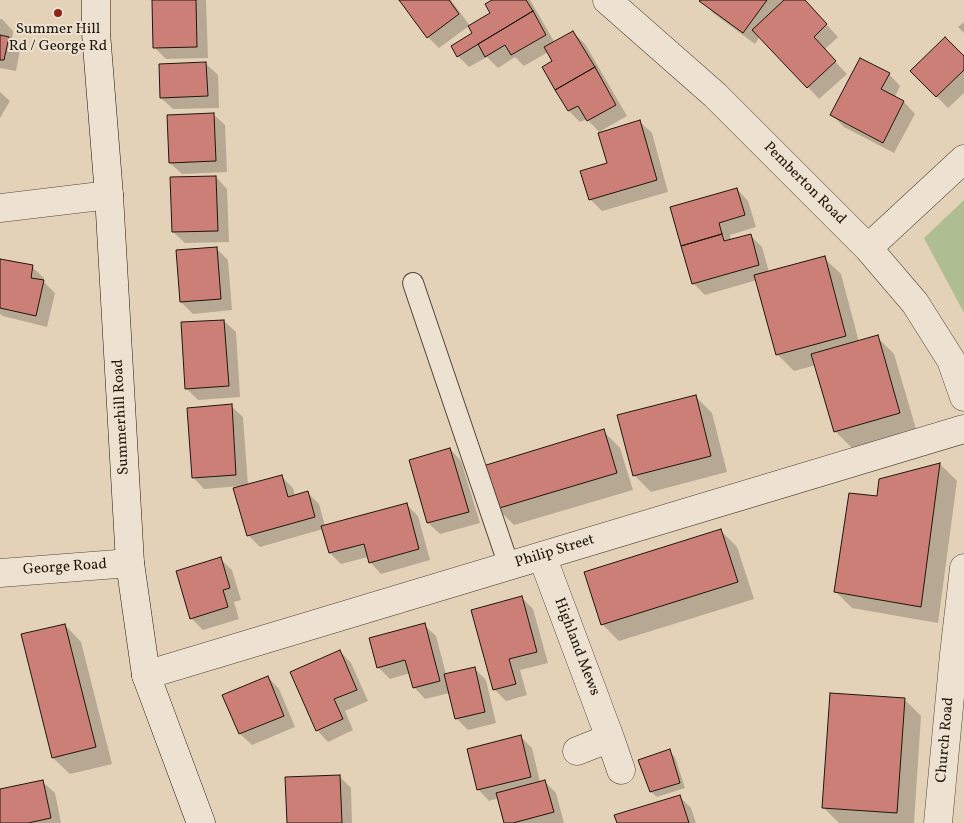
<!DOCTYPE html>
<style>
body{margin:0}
canvas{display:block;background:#e4d2b8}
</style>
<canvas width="964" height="823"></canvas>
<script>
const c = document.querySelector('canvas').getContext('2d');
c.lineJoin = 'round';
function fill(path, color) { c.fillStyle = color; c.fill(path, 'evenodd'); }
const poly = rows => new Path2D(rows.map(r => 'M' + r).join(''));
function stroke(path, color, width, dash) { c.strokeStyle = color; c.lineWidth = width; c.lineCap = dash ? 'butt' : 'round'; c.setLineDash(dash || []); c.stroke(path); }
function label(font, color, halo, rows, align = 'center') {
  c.font = font + ' Vollkorn,serif'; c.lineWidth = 4; c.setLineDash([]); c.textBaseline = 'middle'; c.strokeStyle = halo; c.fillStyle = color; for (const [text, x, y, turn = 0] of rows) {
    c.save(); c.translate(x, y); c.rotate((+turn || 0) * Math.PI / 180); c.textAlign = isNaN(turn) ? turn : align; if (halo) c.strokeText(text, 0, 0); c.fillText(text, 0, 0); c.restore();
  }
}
fill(poly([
 [964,200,964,313,924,238]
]), '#afbd93');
fill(poly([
 [153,0,206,0,208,58,166,59,154,47],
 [401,0,451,0,470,26,492,13,494,0,530,0,555,43,573,32,585,44,627,116,599,132,587,119,580,122,569,111,553,61,548,52,524,66,515,57,498,68,487,57,469,67,458,56,474,34,469,26,439,48,428,37],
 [701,0,804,0,838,37,824,50,847,74,819,99,760,36,755,44,713,13],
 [0,19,2,19,13,31,12,41,20,50,16,71,0,68],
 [964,22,964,33,958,27],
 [964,58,964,93,948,108,912,71],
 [206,64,218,75,219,108,173,109,161,98],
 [889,74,900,86,895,97,904,102,915,114,894,153,844,127,832,115],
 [0,92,10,101,0,118],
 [213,114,225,125,227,172,182,174,170,163],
 [640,122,652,133,668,192,602,211,590,199,609,164],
 [216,177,227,189,229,242,185,243,173,232],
 [737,189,748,201,756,227,730,235,731,241,750,235,762,247,769,272,824,258,841,274,859,342,877,337,894,354,916,429,852,448,835,431,816,365,794,371,777,354,757,280,705,295,693,283,671,208],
 [216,248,228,260,232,310,193,314,181,302,178,251],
 [0,263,32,267,44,278,43,281,55,293,47,327,3,316,0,314],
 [224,321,236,332,240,397,198,400,186,388],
 [695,396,712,413,727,472,651,492,634,475],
 [231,406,243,417,248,486,281,476,293,488,295,496,308,493,319,504,325,526,406,504,418,516,430,560,381,574,370,562,368,557,341,564,330,553,323,529,260,547,248,535,240,486,204,489,193,477],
 [603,431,620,448,633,490,514,525,497,508],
 [450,449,461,461,480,523,440,534,428,523,410,461],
 [940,464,957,481,938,623,852,608,835,591,878,497,880,480],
 [721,531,737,547,754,599,619,641,602,624],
 [220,559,232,570,241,600,234,602,239,619,203,630,191,618],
 [522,598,533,609,548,663,520,670,527,695,506,701,494,689],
 [65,625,81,642,112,764,70,774,53,758],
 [424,625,436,636,446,674,474,668,486,680,496,723,468,730,456,718,450,693,425,699,414,687,410,673,390,679,378,667],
 [340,651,351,663,368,701,345,711,353,730,328,742,317,730],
 [268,677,279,689,295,727,252,745,240,734,224,695],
 [904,699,921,716,914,823,839,823,824,808],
 [521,737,532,748,540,782,544,781,556,793,564,823,505,823,499,798,489,801,478,789],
 [669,751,675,757,685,788,657,797,651,792,640,761],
 [339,776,351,788,352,823,289,823],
 [43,782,55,793,61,823,0,823,0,790],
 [679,796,691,808,696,823,618,823]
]), '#0003');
const building = poly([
 [152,0,196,0,197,47,153,48,152,0],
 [399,0,449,0,459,14,427,38,399,0],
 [492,0,526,0,533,11,457,57,451,46,472,33,468,26,490,13,485,4,492,0],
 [701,0,767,0,743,33,699,1,701,0],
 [784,0,805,0,827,24,814,37,836,61,807,88,752,30,784,0],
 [533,11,546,35,511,55,505,45,485,57,478,44,533,11],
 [573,31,595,67,555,90,542,67,552,61,544,47,573,31],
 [0,35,9,37,4,60,0,60,0,35],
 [945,37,964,56,964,70,936,97,910,71,945,37],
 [860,58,890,73,881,89,904,101,883,143,830,115,860,58],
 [206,62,208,96,160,98,159,64,206,62],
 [595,67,616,105,587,121,578,106,568,111,555,90,595,67],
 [214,113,216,161,169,163,167,115,214,113],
 [640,120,657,180,589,200,580,171,607,163,598,133,640,120],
 [216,176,218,231,172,232,170,177,216,176],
 [737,188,745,215,719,223,722,234,681,246,670,207,737,188],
 [722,234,724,241,751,234,759,265,692,284,681,246,722,234],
 [217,247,221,299,180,302,176,250,217,247],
 [825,256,846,336,776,355,754,275,825,256],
 [0,259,33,265,31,278,44,280,36,316,0,308,0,259],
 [224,320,229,386,185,389,181,322,224,320],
 [878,335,900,413,834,432,811,354,878,335],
 [696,395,711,456,633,476,617,415,696,395],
 [232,404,236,475,192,478,187,408,232,404],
 [604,429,617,473,496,509,483,466,604,429],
 [450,448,469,512,427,523,409,460,450,448],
 [940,463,921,607,834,592,849,493,877,496,879,479,940,463],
 [282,475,288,497,308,491,315,517,247,536,233,488,282,475],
 [407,503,419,549,369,563,364,544,329,553,321,526,407,503],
 [721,529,738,582,601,625,584,572,721,529],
 [221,557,230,588,223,590,228,607,190,619,176,571,221,557],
 [522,596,537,652,509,659,516,684,493,690,471,610,522,596],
 [425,623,440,681,413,688,405,660,377,668,369,638,425,623],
 [65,624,96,747,52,758,21,634,65,624],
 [340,650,357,690,334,699,343,719,316,731,290,672,340,650],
 [475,667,485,712,455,719,444,674,475,667],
 [268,676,284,716,239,734,222,695,268,676],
 [830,693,905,698,897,813,822,808,830,693],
 [521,735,531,777,477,790,467,749,521,735],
 [670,749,680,783,650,792,638,760,670,749],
 [340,775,342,823,287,823,285,777,340,775],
 [43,780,51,818,28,823,0,823,0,789,43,780],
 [545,780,554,812,513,823,504,823,496,793,545,780],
 [680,795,689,823,617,823,614,815,680,795]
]);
fill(building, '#cb7f77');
stroke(building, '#20170d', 1);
const lane = poly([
 [413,283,509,566]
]);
const street = poly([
 [607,0,715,95,868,248,915,303,951,360,964,397],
 [0,208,109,195],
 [868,248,964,159],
 [542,556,610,738,621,770],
 [0,573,130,563],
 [146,675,964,429],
 [577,751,610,738],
 [938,823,954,654,964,568]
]);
const secondary = poly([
 [96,0,96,33,109,195,130,563,146,675,201,823]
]);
stroke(lane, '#514638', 22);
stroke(street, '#514638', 29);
stroke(secondary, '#20170d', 29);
stroke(lane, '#ede2d1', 20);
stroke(street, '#ede2d1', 28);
stroke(secondary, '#ede2d1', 28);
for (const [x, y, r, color] of [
 [58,13,5,"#8f2418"]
]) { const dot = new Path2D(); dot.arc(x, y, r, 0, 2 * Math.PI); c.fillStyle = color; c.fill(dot); stroke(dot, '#ede2d1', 2); }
label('15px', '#20170d', '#ede2d1', [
 ["Summer Hill",58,30],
 ["Rd / George Rd",58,47]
]);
label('15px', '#20170d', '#ede2d1', [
 ["Pemberton Road",804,184,45],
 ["Summerhill Road",122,417,-93],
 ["Philip Street",555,552,-17],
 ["George Road",65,568,-4],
 ["Highland Mews",576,647,69],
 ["Church Road",946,740,-85]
]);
</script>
